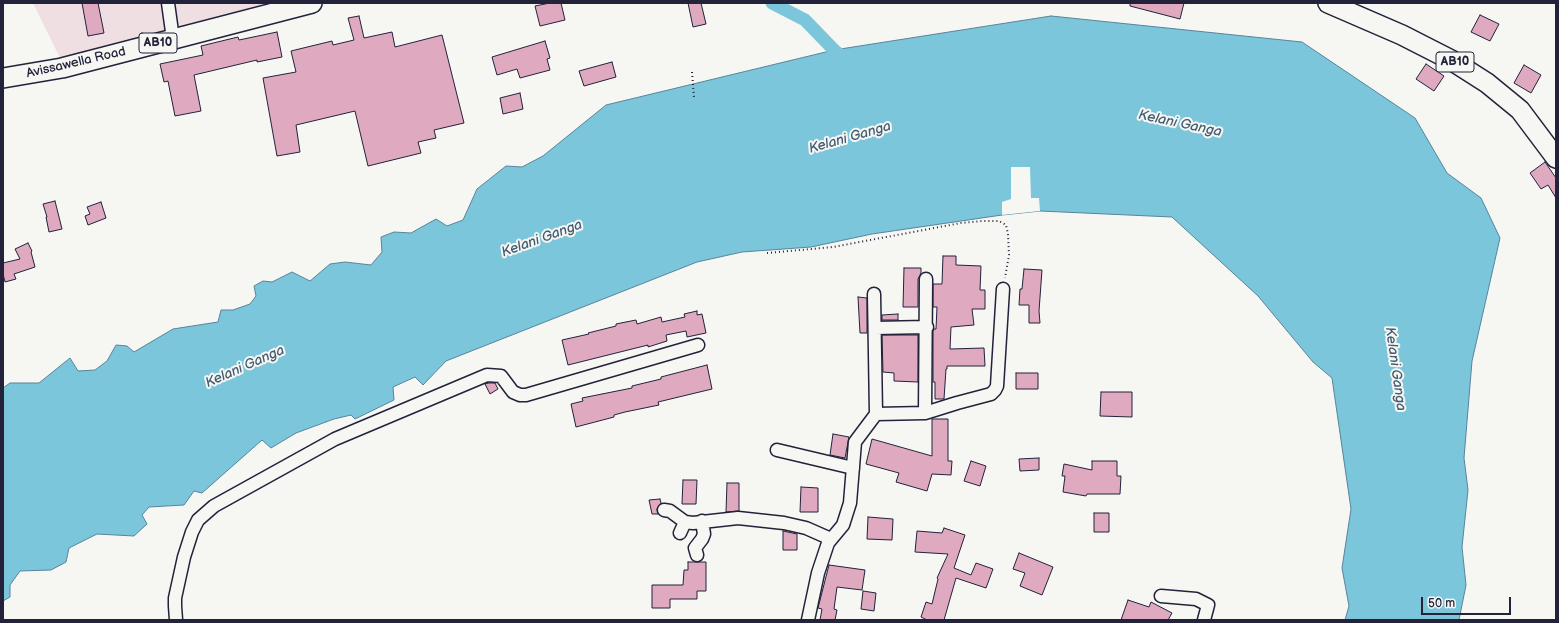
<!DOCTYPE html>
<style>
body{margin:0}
#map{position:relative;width:1559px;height:623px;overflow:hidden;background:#f6f6f2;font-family:"Balsamiq Sans",sans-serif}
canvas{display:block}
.frame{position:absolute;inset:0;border:4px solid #22223b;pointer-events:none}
.scale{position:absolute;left:1421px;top:597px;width:90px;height:18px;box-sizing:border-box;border:2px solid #22223b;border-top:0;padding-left:5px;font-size:12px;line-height:14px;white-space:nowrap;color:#22223b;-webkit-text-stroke:3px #f6f6f2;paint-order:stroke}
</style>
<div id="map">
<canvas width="1559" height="623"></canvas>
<div class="frame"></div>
<div class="scale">50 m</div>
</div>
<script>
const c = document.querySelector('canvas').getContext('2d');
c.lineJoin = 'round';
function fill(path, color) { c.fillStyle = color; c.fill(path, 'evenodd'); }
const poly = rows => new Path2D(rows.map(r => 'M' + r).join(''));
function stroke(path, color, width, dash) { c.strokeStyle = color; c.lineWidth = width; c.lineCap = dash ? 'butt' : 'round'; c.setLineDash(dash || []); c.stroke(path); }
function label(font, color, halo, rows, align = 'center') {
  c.font = font + ' "Balsamiq Sans",sans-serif'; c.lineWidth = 4; c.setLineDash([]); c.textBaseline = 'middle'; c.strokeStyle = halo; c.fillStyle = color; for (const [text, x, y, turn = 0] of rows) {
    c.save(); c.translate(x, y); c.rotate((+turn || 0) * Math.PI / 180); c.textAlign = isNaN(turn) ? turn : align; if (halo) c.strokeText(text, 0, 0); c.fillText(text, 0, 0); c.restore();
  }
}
fill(poly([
 [33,3,273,3,60,58]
]), '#efdfe3');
const water = poly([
 [1051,16,1302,42,1415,118,1447,173,1481,198,1500,238,1472,361,1464,458,1468,490,1462,547,1466,585,1459,620,1345,620,1349,606,1342,568,1351,509,1332,378,1313,362,1258,296,1172,217,1040,211,1002,215,872,234,811,247,742,252,697,262,446,361,423,385,415,377,393,387,394,400,355,419,351,415,334,419,296,433,271,448,262,440,202,493,194,491,184,505,149,507,142,515,147,524,134,536,97,534,69,548,66,562,51,570,20,571,10,585,10,597,3,601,3,388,10,383,39,383,70,358,78,371,95,370,107,361,116,345,127,346,134,352,173,329,218,322,221,310,233,310,250,304,256,296,254,286,263,281,272,282,292,272,310,281,330,264,345,262,371,265,382,252,381,237,394,232,411,233,436,219,447,226,463,220,477,189,506,166,522,167,543,156,606,105,834,50,1051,16]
]);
fill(water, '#7bc6db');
stroke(water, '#57849b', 1);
fill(poly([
 [1011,167,1030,167,1031,198,1039,198,1040,211,1002,215,1002,202,1011,199]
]), '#f6f6f2');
stroke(poly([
 [772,3,805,20,834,50,839,54,844,63]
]), '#7bc6db', 13);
const building = poly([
 [82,3,98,3,104,33,88,36,82,3],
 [550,3,561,3,565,20,540,26,535,6,550,3],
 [688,3,701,3,706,24,693,27,688,3],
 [1130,3,1184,3,1180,19,1130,6,1130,3],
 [1480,15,1499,24,1490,41,1471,32,1480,15],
 [359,16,364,38,392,32,395,47,442,35,464,123,434,130,436,138,418,142,421,153,368,166,355,111,296,125,300,152,277,156,263,78,296,72,291,51,332,41,333,45,354,40,348,18,359,16],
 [277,32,282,57,257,62,257,60,194,75,201,111,175,116,168,81,164,82,160,64,203,55,201,46,238,37,239,40,277,32],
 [545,41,550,58,547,59,550,70,520,78,517,69,497,75,492,57,545,41],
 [612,62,616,77,584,86,579,71,612,62],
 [1426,64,1444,76,1434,91,1416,79,1426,64],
 [1524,65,1541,75,1531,93,1514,83,1524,65],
 [520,93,523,109,503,114,500,98,520,93],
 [1545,162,1556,178,1556,198,1548,185,1541,189,1530,173,1545,162],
 [55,201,62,229,49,232,46,217,47,217,43,204,55,201],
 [101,202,106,218,88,225,85,216,90,214,87,207,101,202],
 [28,243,32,251,31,252,35,267,14,274,16,279,5,282,3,274,3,263,20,259,15,249,28,243],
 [943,256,956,256,956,265,981,266,980,290,985,290,985,309,972,309,974,325,951,327,950,349,984,348,985,366,947,366,947,369,946,369,944,399,935,399,935,382,933,382,933,331,934,329,936,329,937,307,933,307,933,284,942,284,943,256],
 [904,268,921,268,921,273,918,279,918,307,903,307,904,268],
 [1024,269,1042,270,1039,311,1040,323,1029,323,1029,305,1019,305,1020,289,1022,289,1024,269],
 [858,297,867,298,867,333,860,333,858,297],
 [697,311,697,315,702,314,706,333,687,337,686,331,666,335,667,341,648,347,648,345,568,365,562,340,589,334,588,333,616,326,616,324,636,320,637,324,661,317,662,322,685,317,684,314,697,311],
 [898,314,898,320,882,320,882,315,898,314],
 [882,335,918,335,918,382,894,381,894,373,883,372,882,335],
 [707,365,712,389,658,402,659,405,625,412,614,415,614,417,576,427,571,404,583,401,582,398,632,388,632,386,661,379,661,377,707,365],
 [1016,373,1038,373,1038,389,1016,389,1016,373],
 [488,383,495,383,498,389,490,394,485,384,488,383],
 [1101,392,1132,392,1132,417,1100,416,1101,392],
 [932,419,948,419,948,461,952,461,951,475,932,474,927,491,896,482,899,473,866,464,872,439,932,456,932,419],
 [833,434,849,437,845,458,830,455,833,434],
 [1039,458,1039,470,1020,471,1019,459,1039,458],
 [971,461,986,466,980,486,964,481,971,461],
 [1092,461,1117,461,1117,476,1121,476,1120,494,1087,494,1086,496,1063,492,1065,476,1062,476,1064,464,1092,470,1092,461],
 [683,480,697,480,696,504,682,504,683,480],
 [727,483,739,483,739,511,726,512,727,483],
 [801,487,818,488,818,512,800,512,801,487],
 [660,499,661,503,657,509,658,514,652,514,649,500,660,499],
 [1094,513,1109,513,1109,532,1094,532,1094,513],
 [868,517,893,519,892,540,867,539,868,517],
 [944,528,965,535,954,568,971,575,976,563,993,569,986,588,956,578,944,620,927,620,921,617,926,602,932,604,938,579,937,578,948,554,915,552,917,531,942,533,944,528],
 [783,531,797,534,797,550,783,550,783,531],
 [1019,553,1053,567,1042,595,1020,586,1025,573,1013,569,1019,553],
 [688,562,706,562,706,591,697,591,697,599,670,599,670,608,652,608,652,585,683,585,684,570,688,570,688,562],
 [829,565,865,570,862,590,837,587,834,609,837,610,835,620,820,620,822,609,818,608,829,565],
 [863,591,876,593,874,611,861,609,863,591],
 [1128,600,1149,607,1151,602,1172,613,1168,620,1121,620,1128,600]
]);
fill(building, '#dfa9c0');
stroke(building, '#22223b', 1);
const minor = poly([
 [168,3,173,39],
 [875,328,927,327],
 [925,413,926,279],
 [876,414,925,413,957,403,991,394,995,390,997,386,1003,289],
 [777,450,853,468],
 [664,510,670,511,685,522,693,523,738,518,784,523,806,528,831,539],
 [680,533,685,522],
 [697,555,695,548,702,539,704,534,702,521],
 [1161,596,1196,599,1208,605,1204,620],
 [176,620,175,606,175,598,184,557,192,532,198,520,214,506,335,439,487,375,501,376,513,392,520,395,526,395,698,345],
 [808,620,818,573,828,543,843,525,850,503,855,442,876,414,874,294]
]);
const primary = poly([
 [1328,3,1402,35,1451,60,1487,83,1520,110,1556,158],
 [3,78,62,68,312,3]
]);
stroke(minor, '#22223b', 15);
stroke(primary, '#22223b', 22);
stroke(poly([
 [692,72,694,98],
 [767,253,833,247,961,223,982,221,999,221,1006,225,1008,234,1009,255,1005,278]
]), '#22223b', 2, [1, 3]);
stroke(minor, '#f6f6f2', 12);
stroke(primary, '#f6f6f2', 19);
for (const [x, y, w] of [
 [158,43,38],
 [1455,62,38]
]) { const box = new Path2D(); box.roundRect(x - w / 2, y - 10, w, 20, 3); c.fillStyle = '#f6f6f2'; c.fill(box); stroke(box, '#22223b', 1); }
label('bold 12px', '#22223b', null, [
 ["AB10",158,43],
 ["AB10",1455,62]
]);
label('13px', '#22223b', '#f6f6f2', [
 ["Avissawella Road",76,63,-13]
]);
label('italic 14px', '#415b73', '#f6f6f2', [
 ["Kelani Ganga",1180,124,12],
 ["Kelani Ganga",850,138,-16],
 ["Kelani Ganga",542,239,-20],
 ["Kelani Ganga",245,367,-24],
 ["Kelani Ganga",1395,369,82]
]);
</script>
